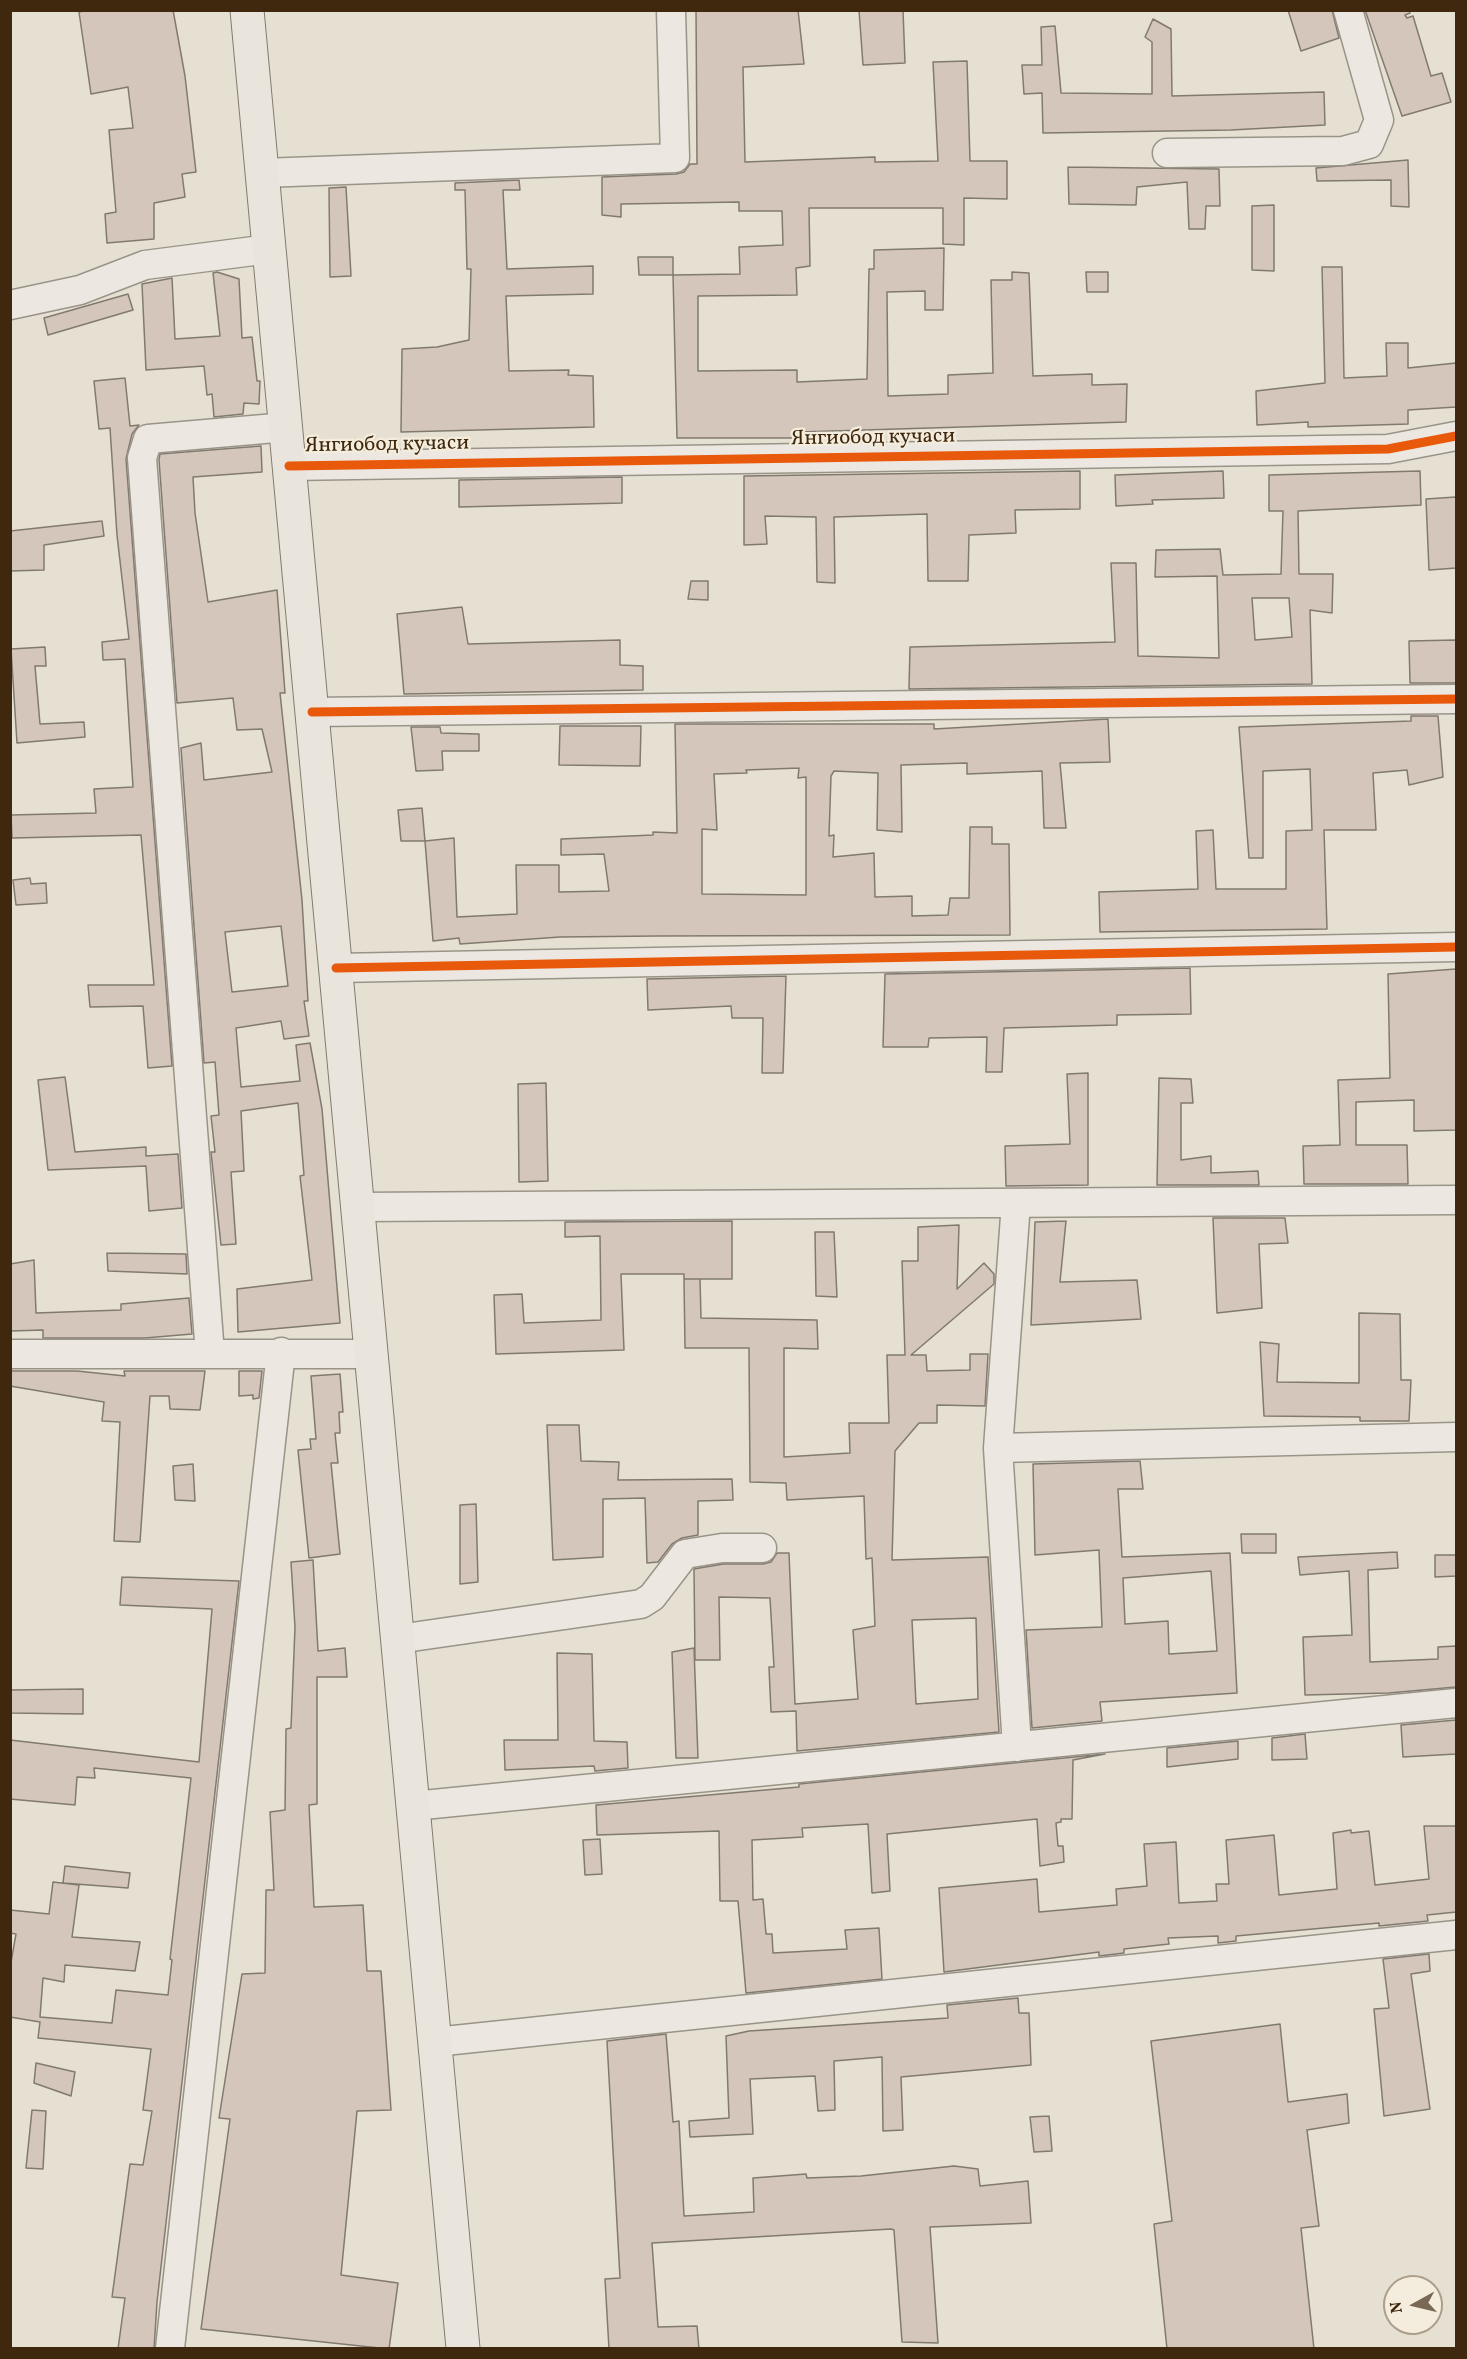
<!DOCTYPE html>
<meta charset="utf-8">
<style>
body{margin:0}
#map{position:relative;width:1467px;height:2359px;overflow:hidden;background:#e6e0d2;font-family:Vollkorn,serif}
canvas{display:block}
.frame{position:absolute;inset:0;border:12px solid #3f280e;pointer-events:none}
.north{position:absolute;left:1383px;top:2275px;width:60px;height:60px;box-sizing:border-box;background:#f4eddd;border:2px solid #ac9e8a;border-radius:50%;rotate:262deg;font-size:16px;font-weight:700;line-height:24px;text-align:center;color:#3f280e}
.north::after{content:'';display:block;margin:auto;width:21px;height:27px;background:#796853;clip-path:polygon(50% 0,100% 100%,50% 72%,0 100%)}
</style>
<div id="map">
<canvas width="1467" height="2359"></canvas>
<div class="frame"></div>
<div class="north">N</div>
</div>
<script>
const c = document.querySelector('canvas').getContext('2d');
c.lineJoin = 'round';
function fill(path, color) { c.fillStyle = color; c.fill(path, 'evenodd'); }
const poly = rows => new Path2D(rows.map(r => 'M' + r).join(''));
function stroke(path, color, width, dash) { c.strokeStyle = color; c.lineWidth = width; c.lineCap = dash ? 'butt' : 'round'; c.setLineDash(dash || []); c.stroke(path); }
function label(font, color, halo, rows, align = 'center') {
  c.font = font + ' Vollkorn,serif'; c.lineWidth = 4.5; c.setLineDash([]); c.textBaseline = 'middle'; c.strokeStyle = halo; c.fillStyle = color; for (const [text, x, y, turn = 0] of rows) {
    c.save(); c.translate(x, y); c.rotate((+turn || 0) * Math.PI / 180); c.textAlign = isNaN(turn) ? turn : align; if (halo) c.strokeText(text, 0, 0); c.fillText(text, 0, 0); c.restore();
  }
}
const building = poly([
 [88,10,173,10,185,76,196,172,182,174,185,197,154,203,154,239,107,243,105,214,116,212,109,130,133,128,128,87,91,94,79,12,88,10],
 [696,10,798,10,804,64,743,67,745,162,875,157,875,162,938,161,933,62,967,61,970,161,1007,161,1007,199,964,198,964,245,943,244,943,208,809,208,810,266,796,268,797,295,698,296,698,371,797,370,797,382,867,379,869,269,874,269,874,250,944,248,943,310,925,310,925,291,887,292,888,396,948,394,948,375,993,373,991,280,1012,280,1012,272,1029,273,1033,376,1092,374,1092,385,1127,384,1126,422,799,432,799,438,677,438,673,275,740,274,739,247,783,245,782,211,739,211,739,202,621,204,621,217,602,215,602,177,676,174,684,172,690,164,697,164,696,10],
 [859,10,903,10,905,63,863,65,859,10],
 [1288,10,1332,10,1339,38,1301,51,1288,10],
 [1365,10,1409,10,1410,13,1405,15,1407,18,1413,16,1431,76,1442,73,1451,102,1402,116,1365,10],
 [1153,19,1171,29,1172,96,1324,92,1325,125,1231,130,1043,133,1042,93,1024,94,1022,65,1042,65,1041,27,1055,26,1061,93,1152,94,1152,42,1145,37,1153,19],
 [1408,160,1409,207,1391,206,1391,180,1317,181,1316,168,1408,160],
 [1068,167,1219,169,1220,206,1206,206,1205,229,1189,229,1187,182,1137,187,1136,205,1069,204,1068,167],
 [519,180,520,190,503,190,507,269,593,266,593,294,506,296,509,371,569,370,568,375,593,376,594,427,401,432,402,349,437,347,469,340,471,269,467,269,465,190,455,190,455,183,519,180],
 [346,187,351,276,330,277,329,188,346,187],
 [1274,205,1274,271,1252,270,1252,206,1274,205],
 [638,257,673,257,673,275,639,275,638,257],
 [1322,267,1342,267,1344,378,1387,376,1386,343,1408,343,1408,368,1456,363,1456,407,1408,410,1408,424,1308,427,1308,422,1257,425,1256,391,1325,383,1322,267],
 [217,272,239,279,242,338,252,337,257,381,260,381,259,404,244,403,243,414,214,417,212,394,207,395,204,366,146,370,142,284,172,278,175,339,220,336,213,273,217,272],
 [1086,272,1108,272,1108,292,1087,292,1086,272],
 [128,294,133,310,48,335,44,318,128,294],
 [125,378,130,426,139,425,132,434,126,459,172,1066,148,1068,143,1006,90,1007,88,985,154,985,141,835,12,838,11,815,96,813,94,789,133,787,125,659,103,660,102,642,129,639,117,535,110,428,99,429,94,381,125,378],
 [261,446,262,472,193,477,195,513,208,602,277,590,285,693,280,693,302,900,308,1001,304,1001,309,1036,284,1039,281,1021,236,1028,241,1087,300,1081,296,1045,310,1043,322,1109,340,1323,238,1332,237,1289,312,1280,300,1176,304,1175,298,1103,241,1111,244,1171,231,1172,236,1244,221,1245,211,1152,215,1152,211,1116,219,1115,215,1062,204,1063,181,748,201,743,204,780,272,772,262,729,237,730,233,698,177,703,159,460,160,454,261,446],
 [281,926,288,986,232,992,225,932,281,926],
 [1080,471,1080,509,1015,510,1016,533,969,535,968,581,928,581,927,514,834,517,835,583,817,582,816,517,765,516,767,544,744,545,744,476,1080,471],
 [1223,471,1224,498,1152,500,1153,504,1116,506,1115,475,1223,471],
 [1420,471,1421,505,1298,511,1299,574,1333,574,1332,613,1310,610,1312,684,909,689,910,647,1115,642,1111,563,1136,563,1138,656,1219,658,1217,576,1155,577,1156,550,1220,549,1223,575,1281,574,1283,511,1269,511,1269,475,1420,471],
 [1252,598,1289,598,1292,637,1255,640,1252,598],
 [622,477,622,503,459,507,459,480,622,477],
 [1456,497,1456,568,1429,570,1426,499,1456,497],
 [102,521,104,536,44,545,44,570,10,571,10,531,102,521],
 [691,581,708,581,708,600,688,599,691,581],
 [462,607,468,644,620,640,620,665,643,666,643,690,404,694,397,614,462,607],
 [1456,640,1456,683,1410,683,1409,641,1456,640],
 [45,647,46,666,35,666,40,724,84,722,85,737,17,743,11,649,45,647],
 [1411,716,1438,716,1443,777,1409,785,1407,770,1373,773,1376,830,1324,830,1327,929,1100,932,1099,892,1198,889,1196,831,1213,830,1216,889,1286,889,1286,831,1312,830,1310,769,1263,771,1263,858,1249,858,1239,727,1411,721,1411,716],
 [1108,719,1110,762,1060,763,1066,828,1044,828,1042,771,967,774,967,763,901,765,902,832,877,830,878,773,834,771,831,776,829,836,834,835,833,857,874,853,875,897,912,896,912,916,948,915,950,898,969,898,970,827,992,827,992,844,1009,844,1010,935,658,936,560,937,460,944,459,938,433,941,425,841,454,838,457,917,517,914,516,865,559,865,559,892,609,891,604,854,561,855,561,839,653,835,653,832,677,833,675,724,934,724,934,729,1108,719],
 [799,768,798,778,806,777,806,895,702,894,702,829,717,830,714,774,747,773,746,770,799,768],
 [560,726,641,726,640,766,559,765,560,726],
 [411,727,440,727,441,733,479,734,479,751,442,751,443,770,416,771,411,727],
 [422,808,425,841,401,841,398,810,422,808],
 [30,878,31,884,46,883,47,903,16,905,13,880,30,878],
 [1190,968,1191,1014,1117,1015,1117,1025,1004,1028,1002,1072,986,1072,987,1037,929,1038,928,1047,883,1047,885,974,1190,968],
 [1456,969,1456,1130,1414,1131,1414,1100,1356,1102,1356,1145,1407,1145,1408,1184,1304,1184,1303,1146,1340,1145,1338,1080,1390,1078,1388,974,1456,969],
 [786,976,783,1073,762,1073,763,1018,732,1018,731,1006,648,1010,647,979,786,976],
 [1088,1073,1088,1185,1006,1186,1005,1146,1070,1144,1067,1074,1088,1073],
 [65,1077,75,1152,146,1147,146,1156,178,1154,182,1208,149,1211,146,1166,48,1170,38,1080,65,1077],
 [1159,1078,1191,1079,1193,1103,1181,1103,1181,1160,1211,1156,1211,1173,1258,1171,1259,1185,1157,1185,1159,1078],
 [546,1083,548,1181,519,1182,518,1084,546,1083],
 [1213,1218,1285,1218,1288,1243,1259,1244,1262,1308,1217,1313,1213,1218],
 [732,1221,732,1279,700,1279,701,1318,817,1320,818,1349,784,1348,784,1457,850,1453,849,1423,889,1423,887,1355,905,1355,902,1261,918,1261,918,1227,959,1225,957,1289,984,1263,994,1274,994,1284,911,1355,926,1355,927,1371,970,1370,970,1354,988,1354,985,1406,937,1405,937,1423,919,1423,895,1451,892,1560,988,1557,999,1732,797,1751,796,1711,771,1712,769,1667,774,1667,770,1598,719,1597,720,1660,695,1660,694,1569,723,1564,763,1564,771,1562,777,1553,789,1553,795,1704,858,1699,853,1630,875,1626,872,1558,866,1559,864,1496,787,1500,786,1483,750,1482,749,1348,685,1348,684,1279,699,1279,684,1279,684,1274,621,1274,624,1350,496,1354,494,1295,522,1294,524,1323,601,1320,600,1236,565,1237,565,1222,732,1221],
 [976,1618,978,1699,916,1704,912,1620,976,1618],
 [1066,1221,1060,1282,1137,1280,1141,1319,1031,1325,1035,1222,1066,1221],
 [815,1232,834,1232,837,1297,816,1296,815,1232],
 [107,1253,186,1254,187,1274,108,1271,107,1253],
 [34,1260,36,1313,121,1310,121,1304,189,1298,192,1334,145,1338,43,1338,43,1330,10,1331,10,1264,34,1260],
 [1359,1313,1400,1314,1401,1380,1411,1380,1409,1421,1360,1421,1360,1417,1264,1416,1260,1342,1279,1344,1277,1382,1359,1383,1359,1313],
 [10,1371,77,1371,125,1376,124,1371,205,1371,200,1410,170,1409,169,1396,150,1396,140,1542,114,1541,120,1422,102,1421,104,1402,10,1386,10,1371],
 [239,1371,262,1371,259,1398,253,1399,253,1395,239,1396,239,1371],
 [340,1374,343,1412,339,1412,340,1433,335,1433,338,1463,331,1463,340,1554,309,1558,298,1450,311,1449,310,1439,316,1439,311,1376,340,1374],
 [547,1425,579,1425,581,1461,619,1462,618,1480,732,1479,733,1500,698,1501,698,1535,682,1538,672,1544,658,1562,647,1563,645,1498,603,1499,603,1557,553,1560,547,1425],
 [1140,1461,1143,1489,1118,1489,1122,1557,1230,1553,1237,1693,1100,1702,1102,1721,1032,1728,1026,1630,1102,1627,1099,1550,1035,1555,1033,1464,1140,1461],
 [1211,1571,1217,1651,1169,1654,1168,1621,1125,1624,1123,1578,1211,1571],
 [193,1464,195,1501,175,1500,173,1466,193,1464],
 [476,1504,478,1582,460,1584,460,1505,476,1504],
 [1241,1534,1276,1534,1276,1553,1242,1553,1241,1534],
 [1397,1552,1398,1568,1368,1570,1370,1662,1438,1659,1438,1647,1456,1646,1456,1687,1389,1693,1305,1695,1303,1637,1352,1635,1349,1571,1300,1575,1298,1557,1397,1552],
 [1435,1555,1456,1555,1456,1576,1435,1577,1435,1555],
 [313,1560,318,1651,345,1648,347,1677,317,1677,317,1804,309,1805,314,1907,363,1905,367,1971,381,1971,391,2110,357,2111,341,2275,398,2283,389,2349,201,2329,230,2119,219,2118,242,1974,265,1973,266,1890,274,1890,270,1812,285,1810,286,1729,291,1728,295,1627,291,1562,313,1560],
 [122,1577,239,1581,157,2302,154,2349,118,2349,125,2298,112,2297,130,2164,143,2165,152,2111,143,2110,151,2049,38,2038,40,2022,10,2017,10,1968,16,1934,10,1933,10,1910,49,1914,53,1882,79,1885,72,1937,140,1942,135,1971,65,1965,64,1982,43,1978,40,2017,112,2023,116,1990,168,1995,172,1960,170,1959,191,1778,94,1768,95,1778,77,1777,75,1805,10,1799,10,1740,199,1762,212,1609,120,1605,122,1577],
 [694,1648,698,1758,676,1758,672,1652,694,1648],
 [557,1653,592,1654,594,1741,627,1742,628,1768,595,1771,594,1766,505,1770,504,1740,558,1740,557,1653],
 [83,1689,83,1714,10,1713,10,1690,83,1689],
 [1456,1720,1456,1754,1403,1757,1401,1725,1456,1720],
 [1305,1734,1307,1759,1272,1760,1272,1738,1305,1734],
 [1238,1741,1238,1759,1167,1767,1167,1748,1238,1741],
 [1105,1754,1073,1760,1072,1819,1061,1819,1061,1822,1056,1823,1058,1846,1063,1846,1064,1862,1040,1866,1037,1819,887,1834,890,1891,872,1893,868,1824,802,1828,803,1837,752,1840,753,1900,763,1899,766,1934,772,1934,773,1953,847,1949,845,1930,879,1928,882,1979,746,1993,738,1901,720,1901,719,1831,597,1835,596,1805,799,1787,799,1784,1105,1754],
 [1424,1826,1456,1826,1456,1912,1427,1915,1428,1921,1379,1926,1379,1923,1236,1936,1236,1941,1218,1943,1218,1936,1168,1938,1169,1944,1124,1949,1124,1953,1099,1956,1099,1952,944,1972,939,1888,1037,1879,1039,1912,1117,1905,1116,1889,1147,1886,1144,1844,1176,1842,1179,1903,1217,1901,1216,1884,1229,1884,1226,1840,1274,1835,1279,1895,1337,1889,1333,1833,1351,1830,1351,1833,1369,1831,1375,1885,1429,1879,1424,1826],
 [600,1839,602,1874,585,1875,583,1840,600,1839],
 [65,1866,130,1873,128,1888,63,1883,65,1866],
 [1429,1954,1430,1971,1411,1974,1430,2109,1384,2116,1374,2009,1389,2008,1383,1959,1429,1954],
 [1018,1998,1019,2013,1029,2013,1031,2065,901,2077,903,2130,883,2131,882,2057,834,2061,835,2110,818,2111,815,2076,750,2079,753,2134,690,2137,689,2121,729,2118,726,2036,749,2031,948,2018,947,2005,1018,1998],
 [1280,2024,1288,2102,1347,2094,1349,2123,1307,2130,1319,2226,1301,2228,1314,2349,1167,2349,1154,2224,1172,2221,1151,2041,1280,2024],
 [666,2034,673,2122,679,2121,684,2216,754,2212,753,2178,806,2174,807,2178,861,2176,954,2166,978,2169,980,2186,1028,2181,1031,2223,930,2227,938,2343,902,2342,894,2230,891,2229,652,2243,658,2327,697,2326,699,2349,609,2349,605,2279,620,2278,607,2041,666,2034],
 [36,2063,75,2072,71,2096,34,2083,36,2063],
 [32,2110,46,2111,43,2169,26,2168,32,2110],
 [1049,2116,1052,2151,1034,2152,1030,2117,1049,2116]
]);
fill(building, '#d5c6bb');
stroke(building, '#817a6f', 1.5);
const minor = poly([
 [1167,153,1343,151,1369,144,1379,120,1348,10],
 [262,173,675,158,671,10],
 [10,305,80,290,145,265,269,249],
 [289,466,1388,449,1456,436],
 [312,712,1456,699],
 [336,968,1456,947],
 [1016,1203,998,1448,1017,1747],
 [358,1207,1456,1200],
 [10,1354,372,1354],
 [210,1354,142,458,148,439,287,427],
 [998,1448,1456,1437],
 [398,1639,641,1604,652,1597,685,1554,722,1548,762,1548],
 [413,1806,1456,1703],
 [435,2042,1456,1935],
 [170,2348,281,1352]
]);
const major = poly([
 [247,10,463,2348]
]);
stroke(minor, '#9a9488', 31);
stroke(major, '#817a6f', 35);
stroke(minor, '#ece8e1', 28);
stroke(major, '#e9e4dc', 33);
stroke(poly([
 [289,466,1388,449,1456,436],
 [312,712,1456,699],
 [336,968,1456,947]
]), '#e8590c', 9);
label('21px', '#3f280e', '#f4eddd', [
 ["Янгиобод кучаси",873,439,-1],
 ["Янгиобод кучаси",387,446,-1]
]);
</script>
